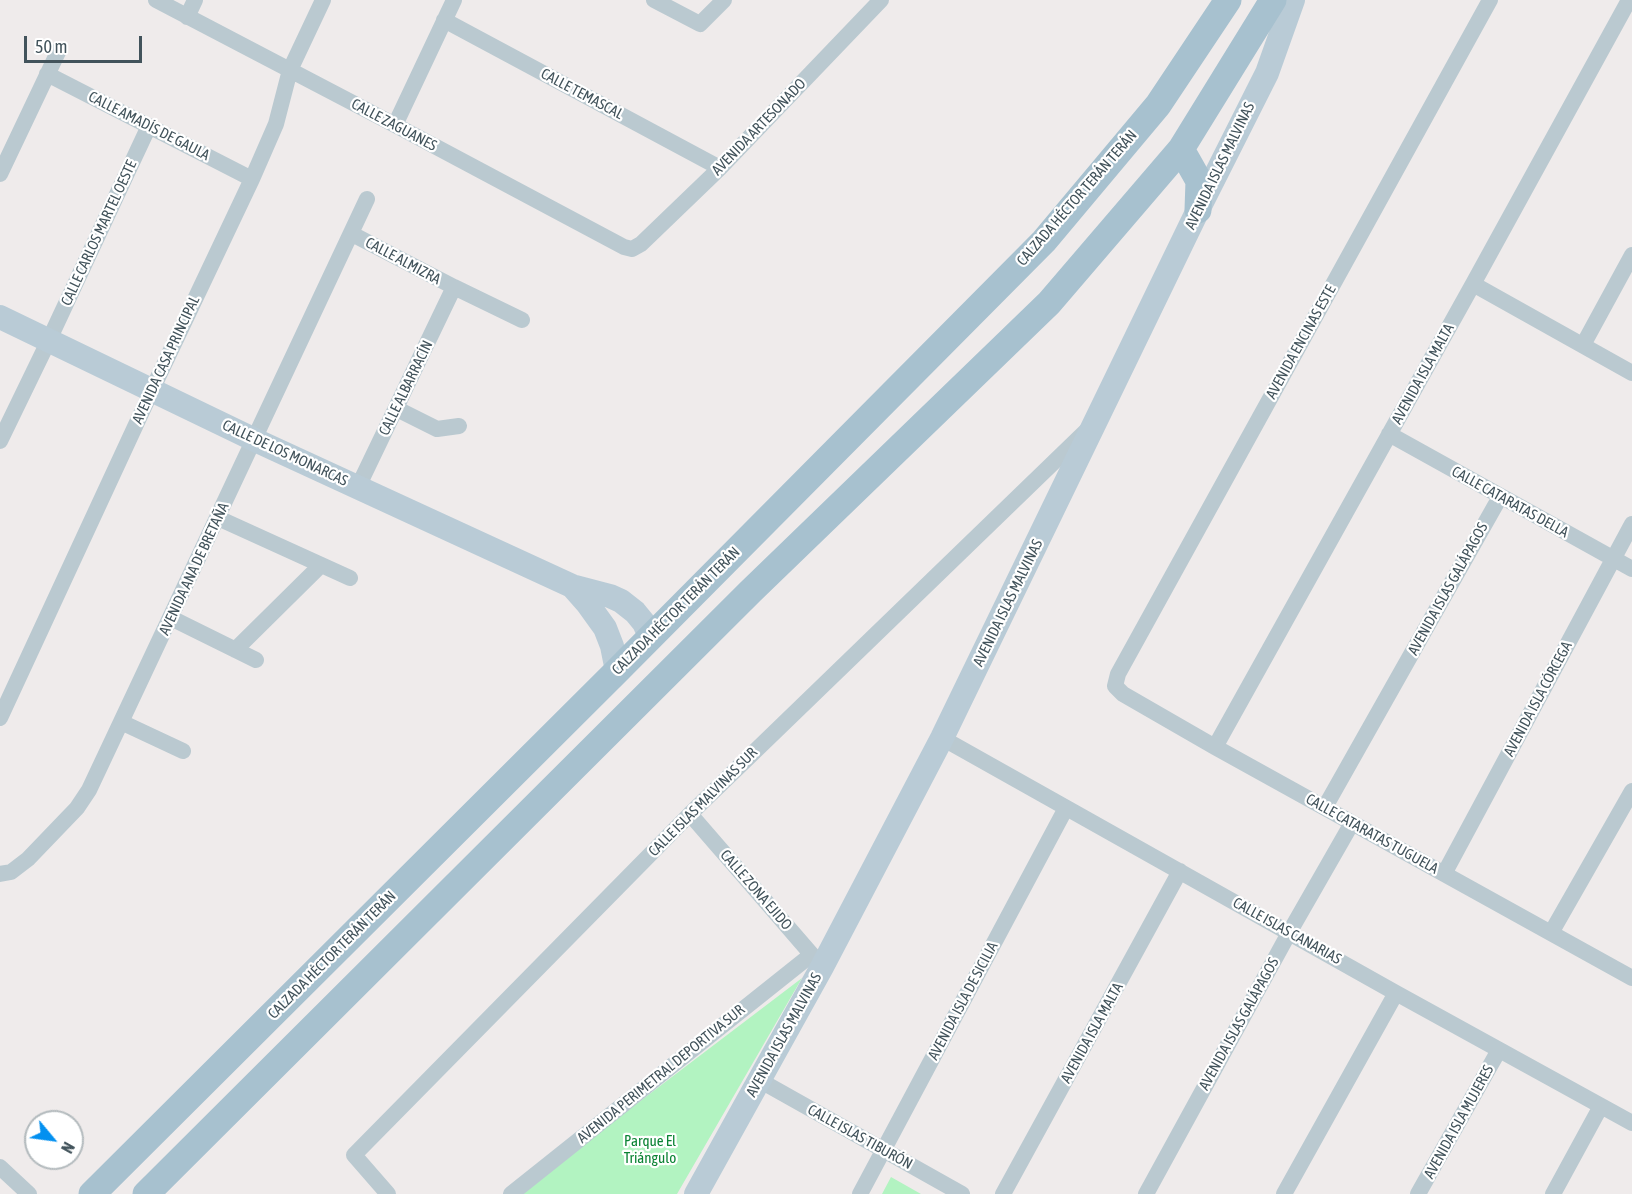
<!DOCTYPE html>
<meta charset="utf-8">
<style>
body{margin:0}
#map{position:relative;width:1632px;height:1194px;overflow:hidden;background:#efebeb;font-family:"Asap Condensed",sans-serif}
canvas{display:block}
.north{position:absolute;left:24px;top:1110px;width:60px;height:60px;box-sizing:border-box;background:#fff;border:2px solid #b3babd;border-radius:50%;rotate:119deg;font-size:16px;font-weight:700;line-height:24px;text-align:center;color:#42535b}
.north::after{content:'';display:block;margin:auto;width:21px;height:27px;background:#0390f0;clip-path:polygon(50% 0,100% 100%,50% 72%,0 100%)}
.scale{position:absolute;left:24px;top:36px;width:118px;height:27px;box-sizing:border-box;border:3px solid #42535b;border-top:0;padding-left:8px;font-size:18px;line-height:21px;white-space:nowrap;color:#42535b;-webkit-text-stroke:4px #fff;paint-order:stroke}
</style>
<div id="map">
<canvas width="1632" height="1194"></canvas>
<div class="north">N</div>
<div class="scale">50 m</div>
</div>
<script>
const c = document.querySelector('canvas').getContext('2d');
c.lineJoin = 'round';
function fill(path, color) { c.fillStyle = color; c.fill(path, 'evenodd'); }
const poly = rows => new Path2D(rows.map(r => 'M' + r).join(''));
function stroke(path, color, width, dash) { c.strokeStyle = color; c.lineWidth = width; c.lineCap = dash ? 'butt' : 'round'; c.setLineDash(dash || []); c.stroke(path); }
function label(font, color, halo, rows, align = 'center') {
  c.font = font + ' "Asap Condensed",sans-serif'; c.lineWidth = 4.5; c.setLineDash([]); c.textBaseline = 'middle'; c.strokeStyle = halo; c.fillStyle = color; for (const [text, x, y, turn = 0] of rows) {
    c.save(); c.translate(x, y); c.rotate((+turn || 0) * Math.PI / 180); c.textAlign = isNaN(turn) ? turn : align; if (halo) c.strokeText(text, 0, 0); c.fillText(text, 0, 0); c.restore();
  }
}
fill(poly([
 [802,978,677,1194,518,1194],
 [891,1177,921,1194,882,1194]
]), '#b2f3c1');
stroke(poly([
 [156,0,395,125,624,247,632,249,641,244,720,168,881,0],
 [654,0,700,24,724,0],
 [1490,0,1118,674,1115,686,1123,694,1215,747,1632,978],
 [187,17,195,0],
 [444,20,720,168],
 [47,74,252,179],
 [395,125,454,0],
 [0,174,59,50],
 [352,234,454,287,522,320],
 [1473,284,1632,373],
 [1583,345,1632,255],
 [397,409,437,429,459,426],
 [1389,434,1632,569],
 [0,441,49,340,149,126],
 [358,487,454,287],
 [218,518,350,578],
 [171,618,256,660],
 [235,650,321,565],
 [0,718,152,390,252,179,276,124,290,70,323,0],
 [121,722,183,751],
 [942,738,1396,993,1632,1123],
 [1215,747,1473,284,1629,0],
 [1325,807,1500,497],
 [690,814,819,963],
 [0,874,11,872,28,859,77,808,89,790,367,199],
 [1444,874,1632,524],
 [1551,933,1632,791],
 [759,1080,962,1194],
 [0,1167,29,1194],
 [388,1194,354,1155,690,814,1086,431],
 [511,1194,811,955],
 [860,1194,1066,808],
 [1003,1194,1180,871],
 [1146,1194,1289,933,1352,823],
 [1284,1194,1396,993],
 [1418,1194,1499,1050],
 [1553,1194,1601,1106]
]), '#bac9d0', 16);
stroke(poly([
 [0,317,255,440,572,586,610,596,621,601,635,612,644,623,650,636],
 [572,586,587,603,605,628,612,646,617,671],
 [696,1194,822,967,942,738,1198,210,1267,73,1293,0]
]), '#b9cbd6', 24);
stroke(poly([
 [1181,149,1199,181,1198,210],
 [92,1194,617,671,1044,241,1158,105,1228,0],
 [146,1194,751,591,1049,303,1181,149,1273,0]
]), '#a7c1cf', 27);
label('15px', '#42535b', '#fff', [
 ["CALLE TEMASCAL",582,94,28],
 ["CALLE ZAGUANES",394,125,28],
 ["CALLE AMADÍS DE GAULA",149,126,27],
 ["AVENIDA ARTESONADO",759,127,-46],
 ["AVENIDA ISLAS MALVINAS",1220,166,-64],
 ["CALZADA HÉCTOR TERÁN TERÁN",1077,198,-49],
 ["CALLE CARLOS MARTEL OESTE",99,233,-65],
 ["CALLE ALMIZRA",403,261,28],
 ["AVENIDA ENCINAS ESTE",1301,342,-61],
 ["AVENIDA CASA PRINCIPAL",166,360,-65],
 ["AVENIDA ISLA MALTA",1423,374,-61],
 ["CALLE ALBARRACÍN",406,388,-64],
 ["CALLE DE LOS MONARCAS",285,453,25],
 ["CALLE CATARATAS DELLA",1510,502,29],
 ["AVENIDA ANA DE BRETAÑA",194,569,-65],
 ["AVENIDA ISLAS GALÁPAGOS",1448,589,-61],
 ["AVENIDA ISLAS MALVINAS",1008,603,-64],
 ["CALZADA HÉCTOR TERÁN TERÁN",676,611,-45],
 ["AVENIDA ISLA CÓRCEGA",1538,699,-62],
 ["CALLE ISLAS MALVINAS SUR",703,802,-45],
 ["CALLE CATARATAS TUGUELA",1372,834,29],
 ["CALLE ZONA EJIDO",756,890,49],
 ["CALLE ISLAS CANARIAS",1287,931,29],
 ["CALZADA HÉCTOR TERÁN TERÁN",332,955,-45],
 ["AVENIDA ISLA DE SICILIA",963,1001,-62],
 ["AVENIDA ISLAS GALÁPAGOS",1239,1024,-61],
 ["AVENIDA ISLA MALTA",1092,1033,-61],
 ["AVENIDA ISLAS MALVINAS",784,1035,-61],
 ["AVENIDA PERIMETRAL DEPORTIVA SUR",661,1074,-39],
 ["AVENIDA ISLA MUJERES",1459,1122,-61],
 ["CALLE ISLAS TIBURÓN",860,1137,29]
]);
label('15px', '#0b8334', '#fff', [
 ["Parque El",650,1141],
 ["Triángulo",650,1158]
]);
</script>
